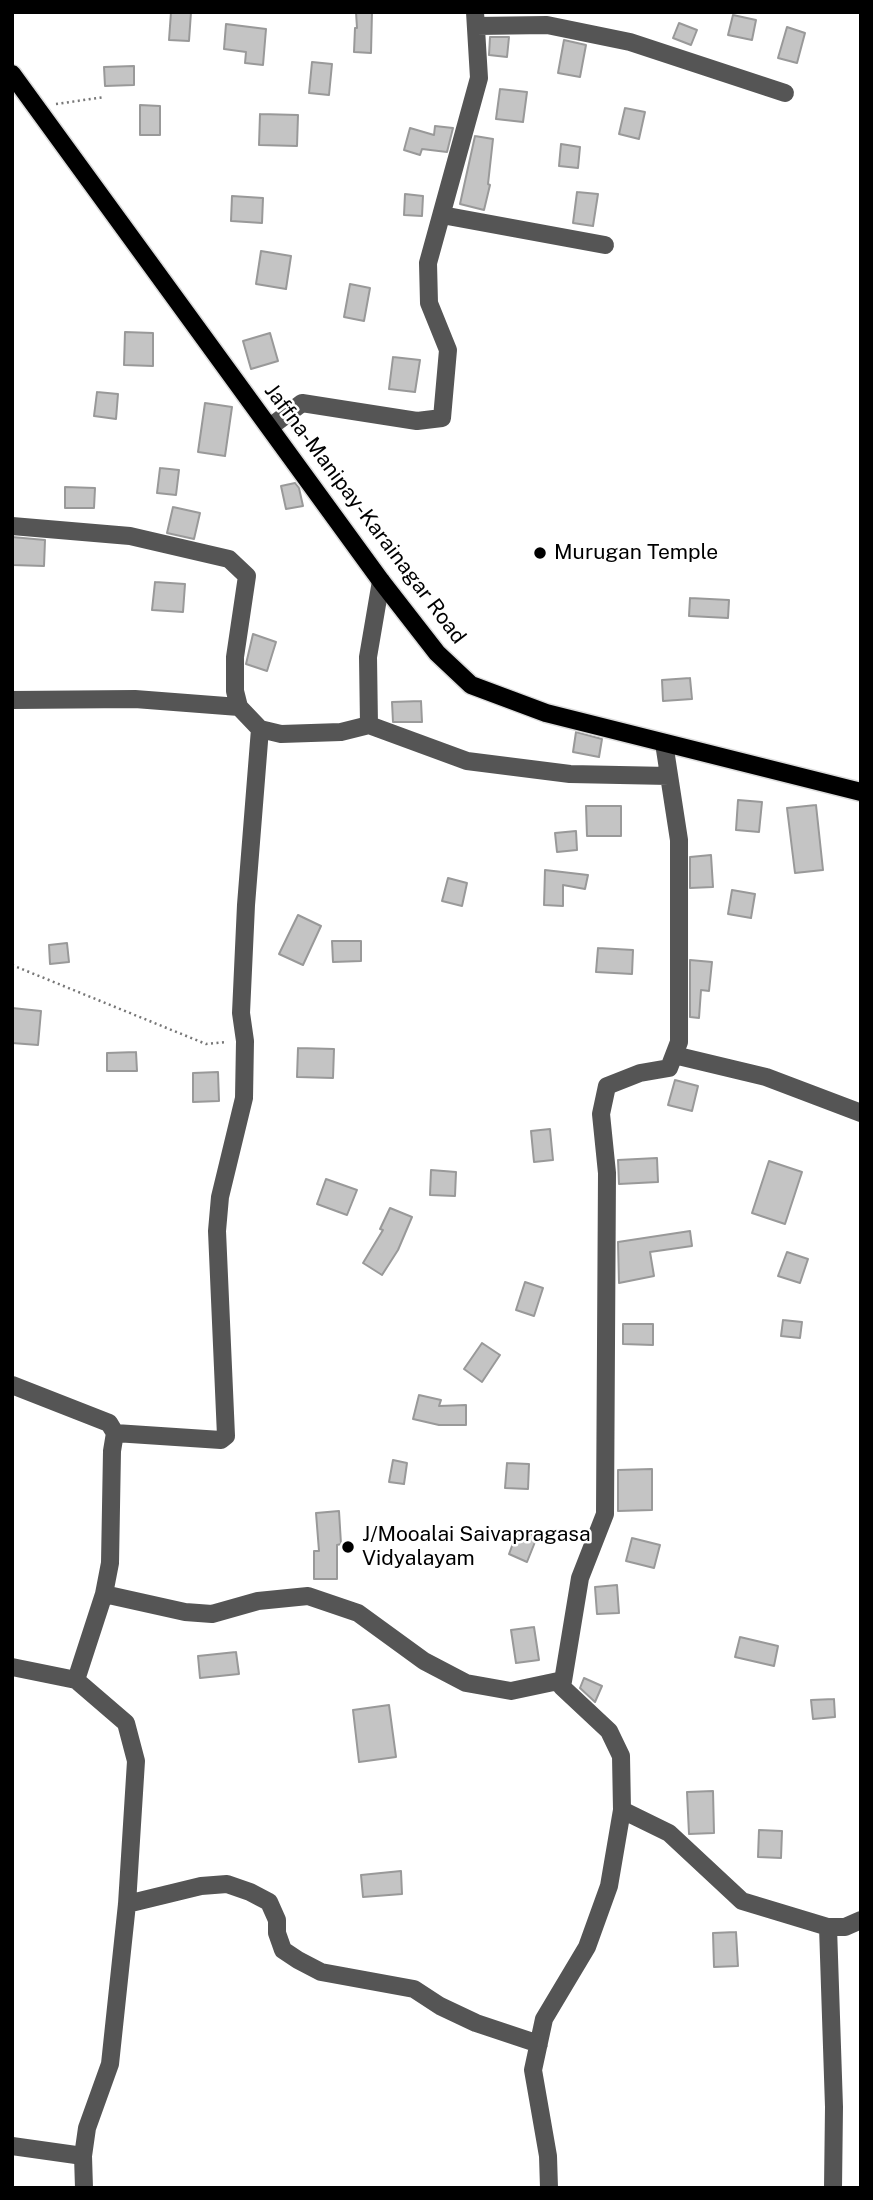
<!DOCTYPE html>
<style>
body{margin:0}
#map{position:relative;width:873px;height:2200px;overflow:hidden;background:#fff;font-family:"Public Sans",sans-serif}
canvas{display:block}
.frame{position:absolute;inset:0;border:14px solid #000;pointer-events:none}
</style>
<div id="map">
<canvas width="873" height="2200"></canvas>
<div class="frame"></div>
</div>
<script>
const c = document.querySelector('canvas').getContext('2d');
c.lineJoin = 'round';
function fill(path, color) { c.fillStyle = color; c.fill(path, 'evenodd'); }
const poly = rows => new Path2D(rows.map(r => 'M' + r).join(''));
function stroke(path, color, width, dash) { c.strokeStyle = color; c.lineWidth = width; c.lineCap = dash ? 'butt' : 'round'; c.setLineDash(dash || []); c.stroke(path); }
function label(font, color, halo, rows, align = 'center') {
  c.font = font + ' "Public Sans",sans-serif'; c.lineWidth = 5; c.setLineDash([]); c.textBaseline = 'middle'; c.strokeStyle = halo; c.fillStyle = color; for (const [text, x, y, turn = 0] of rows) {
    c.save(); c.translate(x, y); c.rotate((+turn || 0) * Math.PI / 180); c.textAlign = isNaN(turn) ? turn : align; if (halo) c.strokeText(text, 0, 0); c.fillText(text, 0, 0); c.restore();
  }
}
const building = poly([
 [171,12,191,12,189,41,169,40,171,12],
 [356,12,372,12,371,53,354,52,355,28,357,28,356,12],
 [733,15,756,20,752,40,728,35,733,15],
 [679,23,697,30,691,45,673,38,679,23],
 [226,24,266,29,263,65,245,63,246,52,224,49,226,24],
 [787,27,805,33,797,63,778,58,787,27],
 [490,37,509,37,507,57,489,55,490,37],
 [564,40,586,45,580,77,558,73,564,40],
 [312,62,332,64,329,95,309,93,312,62],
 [134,66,134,85,105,86,104,67,134,66],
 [500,89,527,92,523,122,496,119,500,89],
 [140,105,160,106,160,135,140,135,140,105],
 [625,108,645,112,639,139,619,134,625,108],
 [260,114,298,115,297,146,259,145,260,114],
 [435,126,453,128,447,152,422,149,420,155,404,150,410,128,434,135,435,126],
 [475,136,493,139,488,184,490,185,484,210,460,204,475,136],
 [561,144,580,147,578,168,559,166,561,144],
 [577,192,598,194,593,226,573,223,577,192],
 [405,194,423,196,422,216,404,215,405,194],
 [232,196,263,198,262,223,231,221,232,196],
 [261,251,291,256,286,289,256,284,261,251],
 [350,284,370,288,364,321,344,317,350,284],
 [125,332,153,333,153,366,124,365,125,332],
 [270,333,278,361,251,369,243,341,270,333],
 [393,357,420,360,415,392,389,389,393,357],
 [97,392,118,394,116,419,94,416,97,392],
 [205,403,232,407,225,456,198,452,205,403],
 [160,468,179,470,176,495,157,493,160,468],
 [295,483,299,488,303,506,286,509,281,486,295,483],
 [65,487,95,488,94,508,65,508,65,487],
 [173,507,200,513,194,539,167,533,173,507],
 [12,537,45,540,44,566,12,565,12,537],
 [155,582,185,584,183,612,152,610,155,582],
 [690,598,729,600,728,618,689,616,690,598],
 [253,634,276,642,267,671,246,664,253,634],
 [690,678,692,699,663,701,662,680,690,678],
 [421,701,422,722,393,722,392,702,421,701],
 [576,732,602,739,599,757,573,752,576,732],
 [738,800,762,802,759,832,736,830,738,800],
 [816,805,823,870,795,873,787,808,816,805],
 [586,806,621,806,621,836,587,836,586,806],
 [576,831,577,850,557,852,555,833,576,831],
 [711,855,713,887,690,888,690,857,711,855],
 [545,870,588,875,585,889,563,885,563,906,544,905,545,870],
 [448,878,467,883,462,906,442,901,448,878],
 [732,890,755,894,751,918,728,914,732,890],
 [298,915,321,926,303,965,279,954,298,915],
 [332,941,361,941,361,961,333,962,332,941],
 [67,943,69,962,50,964,49,945,67,943],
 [598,948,633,950,632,974,596,972,598,948],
 [690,960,712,962,709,991,701,990,699,1018,690,1017,690,960],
 [12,1008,41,1011,38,1045,12,1043,12,1008],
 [298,1048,334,1049,333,1078,297,1077,298,1048],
 [136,1052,137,1071,107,1071,107,1053,136,1052],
 [218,1072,219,1101,193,1102,193,1073,218,1072],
 [675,1080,698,1086,692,1111,668,1105,675,1080],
 [550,1129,553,1160,534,1162,531,1131,550,1129],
 [657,1158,658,1182,619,1184,618,1160,657,1158],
 [769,1161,802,1172,785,1224,752,1213,769,1161],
 [431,1170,456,1172,455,1196,430,1195,431,1170],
 [326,1179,357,1190,347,1215,317,1204,326,1179],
 [390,1208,412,1217,398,1250,382,1275,363,1263,383,1230,380,1229,390,1208],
 [690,1231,692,1246,650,1252,654,1276,619,1283,618,1242,690,1231],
 [787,1252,808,1259,800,1283,778,1276,787,1252],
 [525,1282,543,1288,534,1316,516,1310,525,1282],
 [783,1320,802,1322,800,1338,781,1336,783,1320],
 [623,1324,653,1324,653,1345,623,1344,623,1324],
 [482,1343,500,1355,482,1382,464,1369,482,1343],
 [419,1395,441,1400,439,1406,466,1405,466,1425,439,1425,413,1419,419,1395],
 [393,1460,407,1463,404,1484,389,1482,393,1460],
 [507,1463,529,1464,528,1489,505,1488,507,1463],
 [652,1469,652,1510,618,1511,618,1470,652,1469],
 [339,1511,341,1544,337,1545,337,1579,314,1579,314,1551,319,1551,316,1513,339,1511],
 [518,1530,537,1537,527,1562,509,1554,518,1530],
 [632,1538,660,1545,654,1568,626,1561,632,1538],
 [617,1585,619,1613,597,1614,595,1587,617,1585],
 [534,1627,539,1660,516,1663,511,1630,534,1627],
 [740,1637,778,1646,774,1666,735,1657,740,1637],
 [236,1652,239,1674,200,1678,198,1656,236,1652],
 [584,1678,602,1686,595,1702,580,1688,584,1678],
 [834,1699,835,1717,813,1719,811,1700,834,1699],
 [389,1705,396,1757,359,1762,353,1710,389,1705],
 [713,1791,714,1833,689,1834,687,1792,713,1791],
 [759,1830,782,1831,781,1858,758,1857,759,1830],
 [401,1871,402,1894,363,1897,361,1875,401,1871],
 [736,1932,738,1966,714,1967,713,1933,736,1932]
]);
fill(building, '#c4c4c4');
stroke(building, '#999', 2);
const major = poly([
 [12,74,381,581,437,653,471,685,546,713,861,792]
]);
stroke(major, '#dbdbdb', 21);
stroke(poly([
 [56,104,105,97],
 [12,965,206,1044,227,1042]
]), '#777', 2.5, [2, 3.5]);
stroke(poly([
 [476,26,547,25,630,42,785,93],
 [442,215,605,245],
 [270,427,302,403,417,421,442,418,448,350,429,303,428,263,479,78,475,12],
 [12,526,130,536,229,559,247,576,235,657,235,691,239,707],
 [12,700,135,699,239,707,260,729,281,734,341,732,369,725,368,657,381,581],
 [369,725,467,761,570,774,669,776],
 [674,1055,766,1077,861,1113],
 [12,1385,109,1423,115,1433,221,1440,226,1436,217,1231,220,1197,244,1098,245,1041,241,1013,246,905,260,729],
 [104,1594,185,1612,212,1614,258,1601,308,1596,358,1613,424,1661,466,1683,511,1691,563,1680],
 [12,1667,76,1680,126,1723,136,1761,127,1904,110,2064,87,2128,83,2156,84,2188],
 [76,1680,104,1594,110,1563,112,1451,115,1433],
 [622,1810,669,1833,742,1901,828,1927,845,1927,861,1920],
 [127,1904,201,1886,227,1884,250,1892,269,1902,277,1920,277,1933,283,1950,298,1960,321,1972,414,1989,440,2006,476,2023,539,2044],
 [828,1927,834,2107,833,2188],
 [12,2146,83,2156],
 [549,2188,548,2156,533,2070,544,2019,587,1947,609,1886,622,1810,621,1756,609,1731,562,1687,580,1578,605,1514,607,1173,601,1114,607,1086,640,1073,669,1068,679,1042,679,840,664,743]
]), '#555', 18);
stroke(major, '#000', 18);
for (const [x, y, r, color] of [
 [540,553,7,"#000"],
 [348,1547,7,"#000"]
]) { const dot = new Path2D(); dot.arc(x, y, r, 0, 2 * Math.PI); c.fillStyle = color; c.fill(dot); stroke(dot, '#fff', 2.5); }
label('21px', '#000', '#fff', [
 ["Jaffna-Manipay-Karainagar Road",365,514,53]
]);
label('21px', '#000', '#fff', [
 ["Murugan Temple",554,553],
 ["J/Mooalai Saivapragasa",362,1535],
 ["Vidyalayam",362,1559]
], 'left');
</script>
